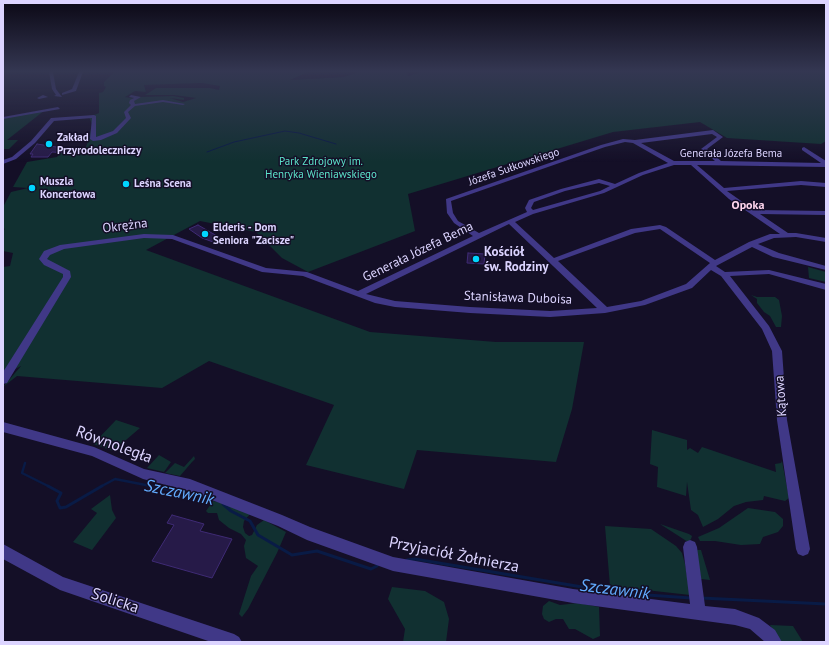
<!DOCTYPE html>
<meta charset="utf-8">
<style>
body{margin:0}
#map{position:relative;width:829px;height:645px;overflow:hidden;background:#140f27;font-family:"PT Sans",sans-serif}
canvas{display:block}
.frame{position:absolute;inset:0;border:4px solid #dcd4ff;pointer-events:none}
</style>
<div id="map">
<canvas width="829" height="645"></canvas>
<div class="frame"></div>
</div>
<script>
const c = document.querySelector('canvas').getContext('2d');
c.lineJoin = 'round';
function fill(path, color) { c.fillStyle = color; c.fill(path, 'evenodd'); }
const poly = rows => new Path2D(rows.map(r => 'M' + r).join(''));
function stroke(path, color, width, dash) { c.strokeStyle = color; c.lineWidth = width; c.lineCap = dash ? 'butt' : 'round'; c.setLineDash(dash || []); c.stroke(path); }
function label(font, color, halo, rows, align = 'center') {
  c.font = font + ' "PT Sans",sans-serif'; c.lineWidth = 3; c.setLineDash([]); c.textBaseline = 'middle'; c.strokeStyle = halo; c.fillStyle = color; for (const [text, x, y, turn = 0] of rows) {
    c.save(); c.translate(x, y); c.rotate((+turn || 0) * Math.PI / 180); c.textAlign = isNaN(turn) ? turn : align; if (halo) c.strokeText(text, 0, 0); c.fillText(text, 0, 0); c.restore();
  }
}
fill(poly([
 [114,72,308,72,290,80,344,77,359,72,406,72,408,76,421,72,826,72,826,141,821,144,727,138,700,122,613,132,408,194,415,231,308,272,282,258,256,232,200,221,146,250,370,332,496,342,584,342,572,409,556,462,417,450,404,489,306,465,334,405,209,361,162,388,17,376,3,387,21,366,3,375,3,267,10,266,13,253,3,251,3,231,5,229,3,228,3,207,11,192,28,188,13,187,27,162,57,157,60,153,85,149,89,139,92,124,89,117,99,113,99,93,103,92,106,87,104,86,104,82],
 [202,83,220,86,219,90,210,88,156,88,145,95,174,95,196,98,183,102,170,98,184,100,184,98,173,96,141,97,136,99,125,97,135,91,146,92,144,85],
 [45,110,7,140,18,140,9,149,3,149,3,118],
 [808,267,826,272,826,282,809,278],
 [751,295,757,297,775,297,779,300,782,316,781,327,776,327,770,316,764,312,757,303,757,299],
 [116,420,140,428,113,451,93,444],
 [652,430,687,440,687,450,690,448,698,453,702,447,776,472,775,464,781,463,782,461,789,498,785,501,764,496,763,500,746,502,734,506,718,519,703,527,698,515,691,510,687,482,686,496,657,487,658,467,650,464],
 [159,455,171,462,164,472,147,468],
 [194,456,195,459,192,462,180,476,165,473,175,463,184,467],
 [110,495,112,510,116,518,92,550,73,542,97,513,91,509],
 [213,501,231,505,250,514,244,521,243,527,245,533,249,536,252,535,257,525,264,520,286,532,277,553,248,609,242,617,239,614,251,576,258,566,246,558,244,546,246,540,241,534,229,528,219,520,217,513,208,513,206,511],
 [748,508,775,512,783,519,783,526,778,532,763,537,760,544,741,545,715,541,700,541,698,537,719,528],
 [660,524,689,534,692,536,691,539,688,542],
 [605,526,651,529,676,546,682,553,685,564,690,595,610,586],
 [696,550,701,550,710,580,701,579],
 [392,587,425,591,444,602,449,619,446,642,403,642,405,629,388,599],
 [549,601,560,605,578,603,599,607,600,636,593,639,575,629,569,629,563,619,556,619,549,622,544,619,542,614,543,606],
 [770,625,793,626,803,642,781,642]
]), '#113031');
stroke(poly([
 [207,152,234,142,285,131,299,133,336,144]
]), '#091b46', 1);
stroke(poly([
 [25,463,22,473,50,487],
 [100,487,115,479,156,487]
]), '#091b46', 2.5);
stroke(poly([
 [48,486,61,493,57,501,60,508,66,507,102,486],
 [151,486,208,498],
 [223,504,231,511,250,521,258,535,292,555,317,551,371,569,377,566],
 [407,560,415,559,618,593,691,598],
 [701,598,826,604]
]), '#091b46', 3);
const building = poly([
 [37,144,69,149,68,153,52,152,48,157,31,157,33,154,30,154,37,144],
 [198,225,217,236,222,240,216,243,202,238,189,229,198,225],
 [468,253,485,254,484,264,467,263,468,253],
 [172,515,204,524,200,531,232,539,212,578,152,561,174,525,167,523,172,515]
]);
fill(building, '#261a48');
stroke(building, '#3f2b75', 1);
fill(poly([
 [49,72,53,72,56,89,62,97,54,96,56,95,52,89,49,72],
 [79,72,83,72,76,91,62,95,62,93,72,89,79,72],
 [43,95,48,97,39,99,37,98,43,95],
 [131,95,141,97,134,101,135,104,163,100,185,104,183,105,163,102,135,106,128,112,131,118,117,133,101,140,93,141,90,139,92,118,54,121,35,143,16,159,3,164,3,160,12,157,31,141,51,118,94,115,96,116,96,137,113,131,126,118,124,112,131,105,129,103,130,100,134,98,129,97,131,95],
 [58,107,60,109,3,119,3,117,58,107],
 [713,130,723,137,707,149,721,161,821,163,802,150,802,148,804,147,826,161,826,167,697,165,724,188,801,181,826,183,826,187,801,185,727,191,754,210,826,211,826,215,760,214,788,233,796,233,826,238,826,242,796,237,774,238,758,244,779,253,826,266,826,270,773,257,752,247,716,266,725,272,769,270,826,284,826,290,769,274,730,276,769,326,782,351,787,420,810,549,808,554,803,556,798,554,796,549,777,420,772,351,762,329,721,276,711,270,692,288,645,305,605,313,550,317,470,313,395,307,375,303,303,276,262,272,172,239,144,238,64,249,50,255,47,259,70,271,71,277,7,383,3,384,3,372,63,277,63,274,44,265,39,259,44,251,60,245,144,234,173,235,266,268,307,272,358,291,473,236,454,223,447,213,446,199,601,145,623,139,635,140,713,130],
 [712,134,717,137,701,149,715,161,674,161,641,143,712,134],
 [625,142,633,143,668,163,639,173,615,184,599,179,561,189,529,200,525,208,527,212,479,233,458,221,453,213,451,201,605,147,625,142],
 [674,165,691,165,729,199,780,234,770,234,749,242,715,260,666,227,660,225,631,229,554,258,515,222,533,214,604,193,643,175,674,165],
 [599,183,610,186,600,191,533,210,531,208,534,202,565,191,599,183],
 [509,224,597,308,550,311,470,307,395,301,366,294,509,224],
 [660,229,710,263,686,284,641,301,607,307,558,261,635,233,660,229],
 [3,422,94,447,144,469,190,479,282,515,310,527,393,557,573,589,690,604,683,547,685,542,690,540,695,542,697,547,705,606,735,609,759,618,775,630,782,642,765,642,750,629,735,625,573,603,393,571,307,540,278,526,189,491,143,479,92,456,3,432,3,422],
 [3,544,63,577,234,634,239,637,242,642,211,642,60,590,3,559,3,544]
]), '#403887');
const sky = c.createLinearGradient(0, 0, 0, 162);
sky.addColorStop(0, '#0b0815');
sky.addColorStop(0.44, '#343752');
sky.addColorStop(1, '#34375200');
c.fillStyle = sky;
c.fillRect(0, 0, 829, 162);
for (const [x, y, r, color] of [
 [49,144,4,"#00d5ff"],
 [126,184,4,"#00d5ff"],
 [32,188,4,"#00d5ff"],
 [205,234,4,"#00d5ff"],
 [476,259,4,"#00d5ff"]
]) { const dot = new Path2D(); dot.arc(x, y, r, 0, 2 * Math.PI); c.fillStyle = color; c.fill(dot); stroke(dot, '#140f27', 1.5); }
label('bold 11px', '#dcd4ff', '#140f27', [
 ["Zakład",57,138],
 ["Przyrodoleczniczy",57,151],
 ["Muszla",40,182],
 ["Koncertowa",40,195],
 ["Leśna Scena",134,184],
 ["Elderis - Dom",213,228],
 ["Seniora \"Zacisze\"",213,241]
], 'left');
label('11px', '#dcd4ff', '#140f27', [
 ["Generała Józefa Bema",731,154],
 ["Józefa Sułkowskiego",514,167,-19]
]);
label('11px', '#5ce4ca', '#140f27', [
 ["Park Zdrojowy im.",321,162],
 ["Henryka Wieniawskiego",321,175]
]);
label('bold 12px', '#ffd6ee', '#140f27', [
 ["Opoka",748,206]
]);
label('13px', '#dcd4ff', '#140f27', [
 ["Okrężna",125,226,-7],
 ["Generała Józefa Bema",418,252,-26],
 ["Stanisława Duboisa",518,298,2],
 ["Kątowa",781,396,-94]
]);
label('bold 13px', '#dcd4ff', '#140f27', [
 ["Kościół",484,252],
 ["św. Rodziny",484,267]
], 'left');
label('16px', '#dcd4ff', '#140f27', [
 ["Równoległa",114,445,20],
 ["Przyjaciół Żołnierza",454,555,11],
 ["Solicka",115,601,18]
]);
label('italic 17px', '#62acff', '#140f27', [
 ["Szczawnik",179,493,12],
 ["Szczawnik",615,590,7]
]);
</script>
